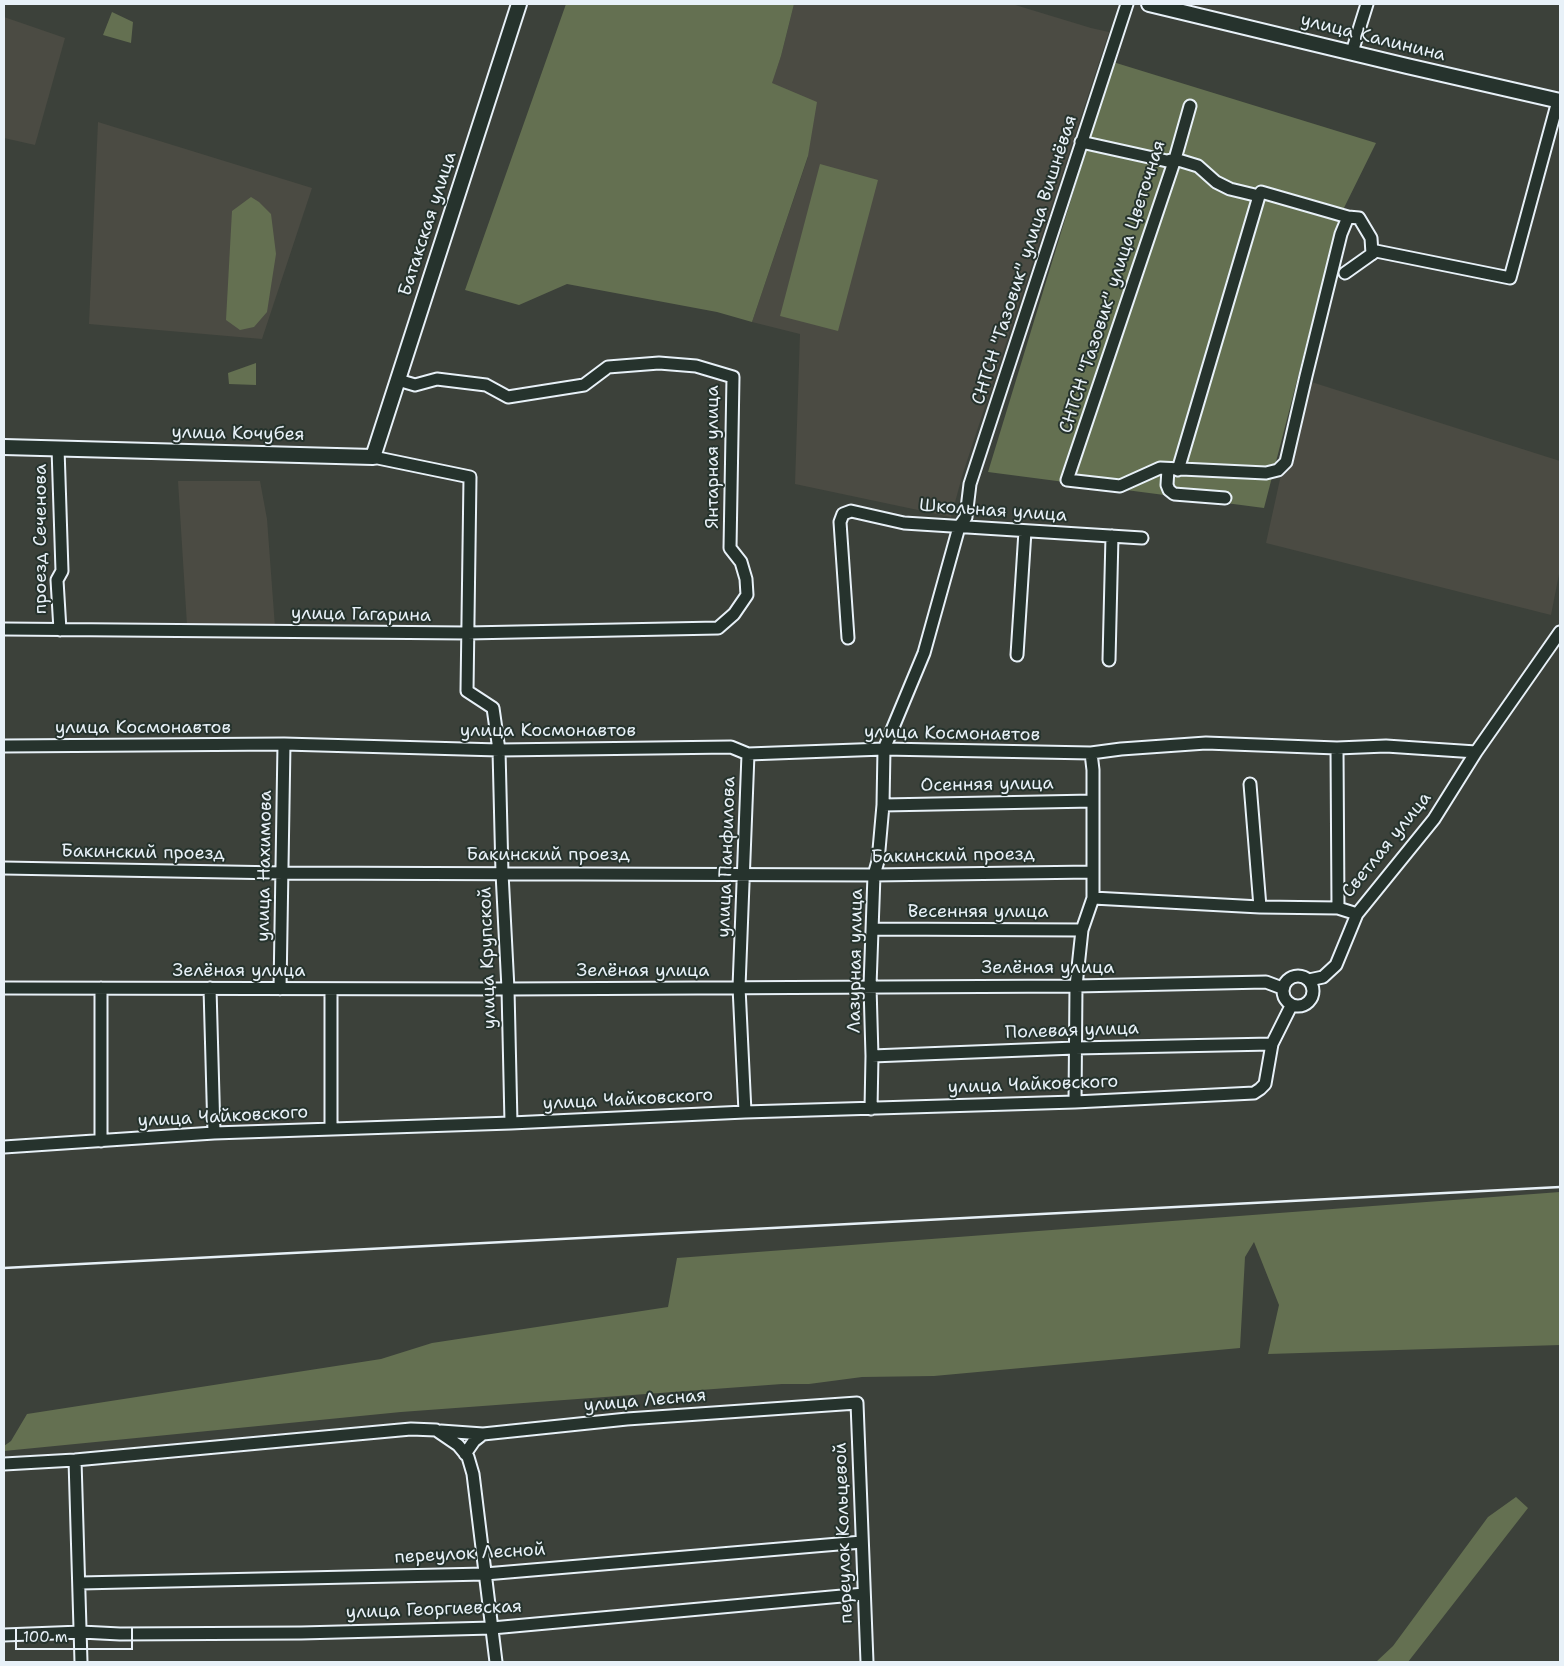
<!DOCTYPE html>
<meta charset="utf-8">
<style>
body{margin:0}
#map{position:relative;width:1564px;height:1666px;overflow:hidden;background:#3c413a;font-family:"Shantell Sans",sans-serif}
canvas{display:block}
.frame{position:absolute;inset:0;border:5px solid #e8f1f8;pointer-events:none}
.scale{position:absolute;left:15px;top:1628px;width:118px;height:22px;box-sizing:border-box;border:2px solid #e8f1f8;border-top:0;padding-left:6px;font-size:15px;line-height:18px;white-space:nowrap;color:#e8f1f8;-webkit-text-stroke:4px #26332d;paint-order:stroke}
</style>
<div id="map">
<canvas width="1564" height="1666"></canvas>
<div class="frame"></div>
<div class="scale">100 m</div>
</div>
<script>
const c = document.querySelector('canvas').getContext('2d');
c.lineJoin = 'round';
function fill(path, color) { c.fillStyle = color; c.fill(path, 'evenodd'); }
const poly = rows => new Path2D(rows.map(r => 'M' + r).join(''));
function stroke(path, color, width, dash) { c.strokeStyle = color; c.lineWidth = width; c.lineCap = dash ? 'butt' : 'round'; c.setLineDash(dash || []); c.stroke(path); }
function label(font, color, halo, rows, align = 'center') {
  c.font = font + ' "Shantell Sans",sans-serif'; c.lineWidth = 4; c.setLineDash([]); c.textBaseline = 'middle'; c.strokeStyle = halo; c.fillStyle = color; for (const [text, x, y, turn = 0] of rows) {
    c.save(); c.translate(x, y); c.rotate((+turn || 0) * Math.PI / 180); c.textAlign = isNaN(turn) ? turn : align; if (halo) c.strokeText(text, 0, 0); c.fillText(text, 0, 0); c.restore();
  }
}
fill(poly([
 [794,4,1012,4,1091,28,1109,32,963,473,951,517,795,484,800,334,752,322,808,157,755,130,781,56],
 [4,17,65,38,35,145,4,138],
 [98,122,312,188,262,339,89,324],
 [1302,379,1560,461,1560,569,1551,615,1266,543],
 [178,481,260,481,267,519,275,627,187,625]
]), '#4b4b43');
fill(poly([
 [566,4,794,4,781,56,772,83,817,102,808,156,752,322,717,312,567,284,519,305,465,290],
 [112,12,133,22,131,43,103,35],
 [1113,62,1376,143,1339,218,1264,508,988,472],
 [820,164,878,180,838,331,780,316],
 [251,197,259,202,271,214,276,254,267,312,254,327,240,330,226,320,232,211],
 [256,363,256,385,229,384,228,373],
 [1560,1192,1560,1345,1268,1354,1279,1305,1254,1242,1245,1257,1240,1348,934,1376,862,1377,809,1384,782,1384,401,1412,4,1451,4,1446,11,1441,27,1414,381,1359,432,1343,668,1307,677,1258],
 [1516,1497,1528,1508,1408,1662,1376,1662,1393,1646,1488,1517]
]), '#647051');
const minor = poly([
 [1352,52,1367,4],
 [1190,106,1175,159,1067,480,1120,486,1160,468,1266,473,1278,470,1286,462,1306,376,1341,234,1348,217],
 [1081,142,1167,161,1175,159,1198,166,1216,182,1230,189,1259,196,1261,192,1348,217,1359,218,1371,238,1372,254],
 [1345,273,1376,251,1510,278,1558,101],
 [58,448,62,571,57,580,60,630],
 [373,457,470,477,467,691,493,708,499,750,502,873,508,989,511,1123],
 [1168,469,1167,485,1169,490,1174,494,1225,498],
 [1178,470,1259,196],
 [4,629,467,633,718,628,734,614,747,595,746,579,741,562,730,548,733,377,696,366,659,363,608,367,584,385,508,397,486,385,437,379,415,385,398,380],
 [848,638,840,522,843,514,851,511,904,523,1142,538],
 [1017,655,1025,531],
 [1109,660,1112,536],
 [4,746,284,744,499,750,731,747,748,754,884,749,1091,753,1121,749,1206,743,1337,748,1386,746,1476,752],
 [1337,748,1338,908],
 [1250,784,1260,907],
 [883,805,1093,801],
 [4,868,283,873,874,875,1092,872],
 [1093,898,1260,907,1338,908,1357,914,1434,819,1476,752,1560,632],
 [874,929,1082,930],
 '1283 991a15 15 0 1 1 30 0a15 15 0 1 1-30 0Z',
 [1309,980,1323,977,1336,965,1357,914],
 [4,988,508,989,1076,986,1266,982,1282,988],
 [210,988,214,1133],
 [280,989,284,744],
 [331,989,331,1129],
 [872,1056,1075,1048,1272,1044],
 [1075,1102,1076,986,1082,930,1093,898,1093,770,1091,753],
 [871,1109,872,1056,870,986,874,875,878,861,883,805,884,749,924,653,959,527,966,517,970,484,1127,4],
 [745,1112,739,987,748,754],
 [101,1141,101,988],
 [4,1147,214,1133,511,1123,745,1112,1075,1102,1254,1093,1260,1089,1265,1084,1272,1044,1291,1006],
 [441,1431,483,1434,627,1419,857,1403,867,1662],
 [465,1454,474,1441,483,1434],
 [75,1460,81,1662],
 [4,1464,75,1460,411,1429,436,1430,458,1445,468,1457,473,1474,496,1662],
 [80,1583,485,1574,862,1542],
 [4,1635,81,1632,120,1634,301,1633,492,1628,864,1594]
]);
const major = poly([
 [1149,4,1407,66,1560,101],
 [4,447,373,457,519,4]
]);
stroke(minor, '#e8f1f8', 15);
stroke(major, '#e8f1f8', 18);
stroke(minor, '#26332d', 11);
stroke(major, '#26332d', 14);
stroke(poly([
 [4,1268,1560,1187]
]), '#e8f1f8', 2.5);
label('18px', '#e8f1f8', '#26332d', [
 ["улица Калинина",1373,38,14],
 ["Батакская улица",428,224,-72],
 ["СНТСН \"Газовик\" улица Вишнёвая",1025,260,-72],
 ["СНТСН \"Газовик\" улица Цветочная",1113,287,-72],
 ["улица Кочубея",238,434,1],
 ["Янтарная улица",713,457,-90],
 ["Школьная улица",993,511,4],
 ["проезд Сеченова",41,539,-90],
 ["улица Гагарина",361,615,1],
 ["улица Космонавтов",143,728],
 ["улица Космонавтов",548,731],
 ["улица Космонавтов",952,734,1],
 ["Осенняя улица",987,785,-1],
 ["Светлая улица",1387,845,-51],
 ["Бакинский проезд",143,853,1],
 ["Бакинский проезд",548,855],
 ["Бакинский проезд",953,856,-1],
 ["улица Панфилова",727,857,-88],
 ["улица Нахимова",265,866,-89],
 ["Весенняя улица",978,912],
 ["улица Крупской",488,958,-92],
 ["Лазурная улица",856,961,-89],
 ["Зелёная улица",1048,968],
 ["Зелёная улица",239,971],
 ["Зелёная улица",643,971],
 ["Полевая улица",1072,1031,-2],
 ["улица Чайковского",1033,1085,-2],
 ["улица Чайковского",628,1100,-3],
 ["улица Чайковского",223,1117,-3],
 ["улица Лесная",645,1401,-5],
 ["переулок Кольцевой",844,1533,-92],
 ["переулок Лесной",470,1554,-3],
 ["улица Георгиевская",434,1610,-2]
]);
</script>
